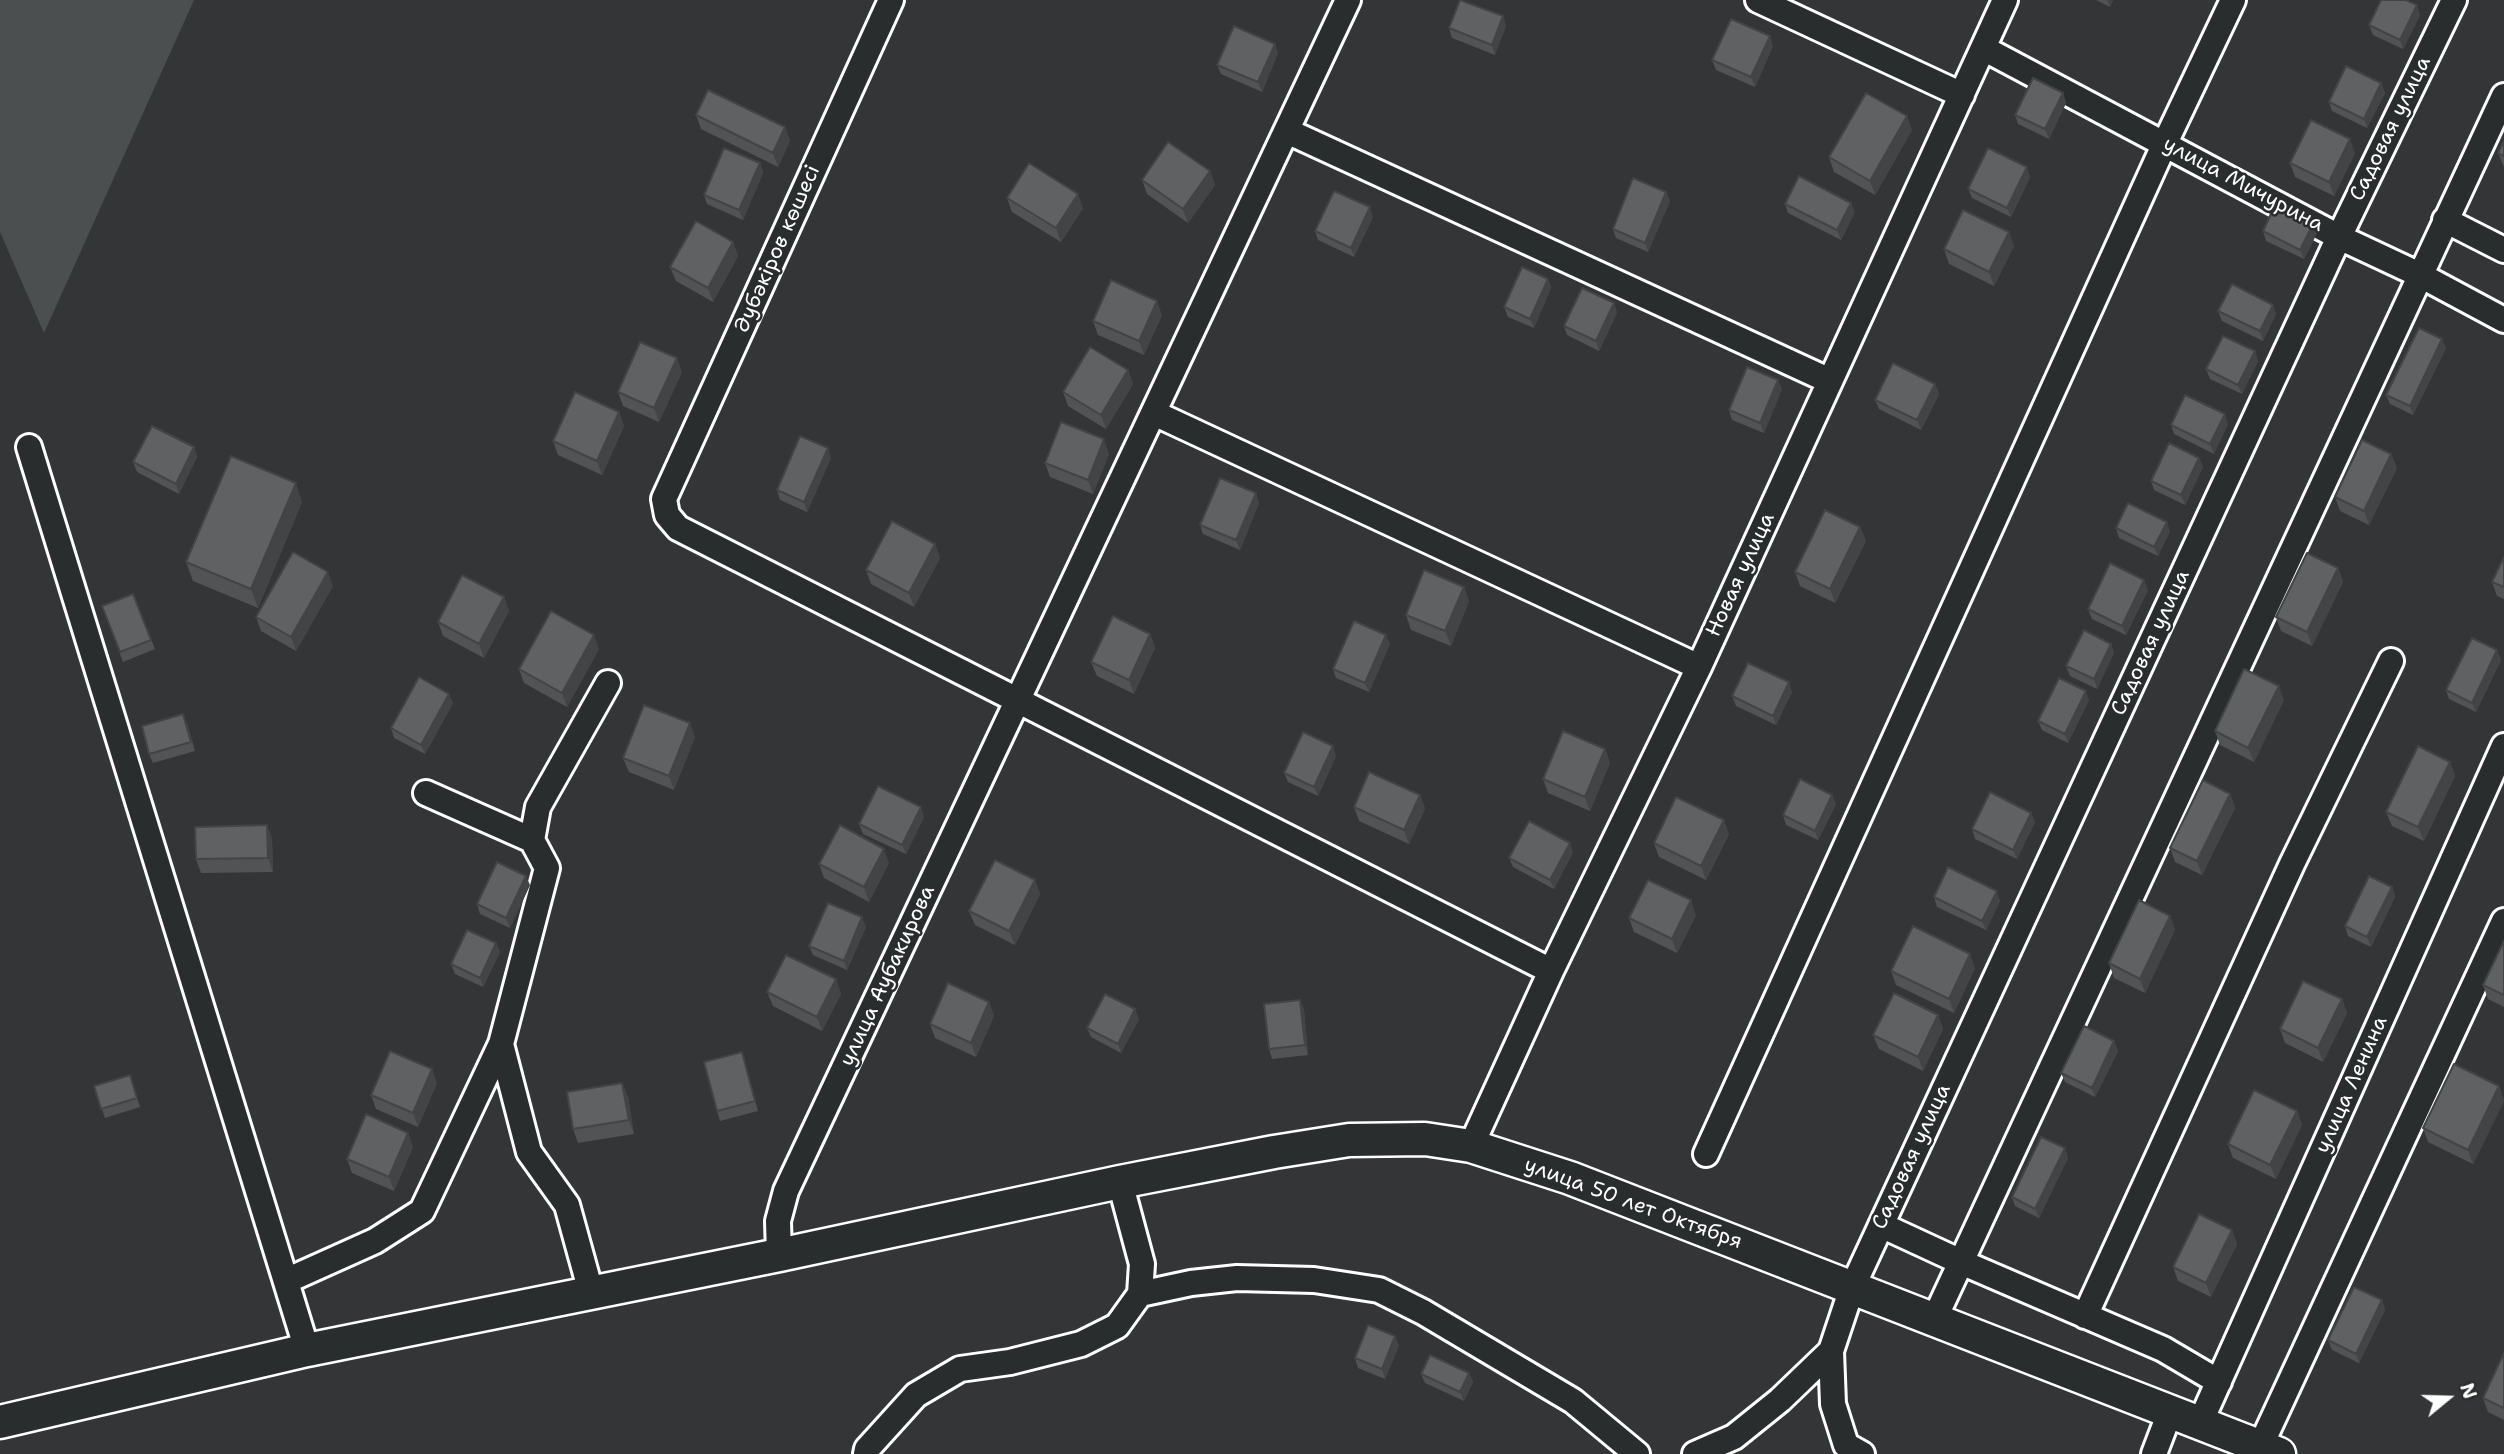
<!DOCTYPE html>
<meta charset="utf-8">
<style>
body{margin:0}
#map{position:relative;width:2504px;height:1454px;overflow:hidden;background:#333536;font-family:"Shantell Sans",sans-serif}
canvas{display:block}
.north{position:absolute;left:2413px;top:1363px;width:70px;height:70px;-webkit-text-stroke:5px #2a2d2e;paint-order:stroke;rotate:71deg;font-size:19px;font-weight:700;line-height:28px;text-align:center;color:#fff}
.north::after{content:'';display:block;margin:auto;width:24px;height:32px;background:#fff;clip-path:polygon(50% 0,100% 100%,50% 72%,0 100%)}
</style>
<div id="map">
<canvas width="2504" height="1454"></canvas>
<div class="north">N</div>
</div>
<script>
const c = document.querySelector('canvas').getContext('2d');
c.lineJoin = 'round';
function fill(path, color) { c.fillStyle = color; c.fill(path, 'evenodd'); }
const poly = rows => new Path2D(rows.map(r => 'M' + r).join(''));
function stroke(path, color, width, dash) { c.strokeStyle = color; c.lineWidth = width; c.lineCap = dash ? 'butt' : 'round'; c.setLineDash(dash || []); c.stroke(path); }
function label(font, color, halo, rows, align = 'center') {
  c.font = font + ' "Shantell Sans",sans-serif'; c.lineWidth = 5; c.setLineDash([]); c.textBaseline = 'middle'; c.strokeStyle = halo; c.fillStyle = color; for (const [text, x, y, turn = 0] of rows) {
    c.save(); c.translate(x, y); c.rotate((+turn || 0) * Math.PI / 180); c.textAlign = isNaN(turn) ? turn : align; if (halo) c.strokeText(text, 0, 0); c.fillText(text, 0, 0); c.restore();
  }
}
fill(poly([
 [0,0,194,0,44,333,0,232]
]), '#4c4f50');
const minor = poly([
 [891,0,664,499,667,515,678,528,1551,971],
 [1758,0,1962,95],
 [1983,48,2339,237,2420,275,2504,320],
 [1287,131,1830,381],
 [2445,220,2504,250],
 [1154,413,1699,667],
 [29,447,307,1350],
 [426,793,532,840],
 [1471,1146,1551,971,1699,667,2005,0],
 [1706,1154,2165,143,2233,0],
 [1881,1225,1961,1262,2163,1349,2219,1382],
 [779,1255,778,1221,786,1191,1348,0],
 [286,1281,375,1241,422,1211,501,1044],
 [591,1292,567,1205,529,1152,501,1044,547,868,532,840,538,807,608,683],
 [1140,1294,1191,1283,1237,1278,1314,1280,1379,1290,1423,1312,1573,1401,1637,1454],
 [2085,1316,2292,864,2391,661],
 [1934,1320,2504,96],
 [2200,1423,2504,746],
 [2260,1447,2504,921],
 [866,1454,867,1449,916,1395,960,1369,1010,1362,1081,1344,1117,1326,1140,1294,1142,1264,1120,1182],
 [1695,1454,1734,1437,1780,1400,1831,1351],
 [1862,1454,1846,1445,1833,1404,1831,1351,1852,1288,2339,237,2454,0],
 [2154,1454,2170,1412]
]);
const major = poly([
 [0,1422,307,1350,779,1255,1120,1182,1274,1152,1349,1140,1425,1139,1471,1146,1570,1178,2279,1454]
]);
stroke(minor, '#fff', 30);
stroke(major, '#fff', 37);
stroke(minor, '#2a2d2e', 24);
stroke(major, '#2a2d2e', 32);
fill(poly([
 [2096,0,2113,0,2110,7],
 [2420,15,2403,49,2373,35,2369,25],
 [1503,16,1506,26,1495,55,1452,38,1449,28],
 [1773,46,1755,87,1716,70,1712,60],
 [1278,53,1262,92,1221,74,1217,65],
 [2381,83,2385,93,2367,128,2332,111,2329,102],
 [2063,93,2066,103,2049,139,2018,124,2015,115],
 [696,115,785,127,790,141,778,167,701,129],
 [1912,130,1875,195,1834,172,1829,157],
 [2504,141,2504,167,2498,153],
 [2355,153,2334,196,2295,177,2290,163],
 [760,163,763,173,743,220,707,204,704,195],
 [1210,171,1215,185,1188,223,1147,194,1142,180],
 [2030,177,2011,217,1972,198,1968,189],
 [1666,192,1670,201,1648,252,1616,238,1613,229],
 [1007,198,1083,208,1061,242,1012,212],
 [1785,204,1855,212,1841,240,1788,213],
 [1373,217,1354,257,1318,240,1315,231],
 [2313,224,2317,233,2304,259,2266,241,2263,231],
 [733,242,738,256,713,302,676,281,670,267],
 [2014,246,1994,286,1949,264,1944,249],
 [1548,279,1551,288,1534,328,1508,317,1504,307],
 [1614,303,1617,313,1599,351,1567,335,1564,326],
 [2273,305,2276,314,2263,341,2222,321,2218,311],
 [1162,315,1144,355,1098,335,1093,321],
 [2446,348,2413,415,2390,404,2386,395],
 [2255,351,2258,361,2242,394,2210,379,2206,369],
 [1128,370,1133,384,1106,429,1068,406,1063,392],
 [682,372,659,422,623,406,618,392],
 [1935,384,1939,394,1921,430,1879,409,1875,400],
 [1782,389,1764,433,1732,420,1729,410],
 [619,412,624,426,602,475,558,455,553,441],
 [2228,424,2214,454,2174,434,2171,425],
 [194,447,197,457,179,494,137,472,133,462],
 [1109,454,1093,494,1050,477,1045,463],
 [2391,454,2397,468,2369,525,2340,511,2335,497],
 [831,458,807,512,780,500,777,490],
 [2199,458,2203,467,2185,505,2154,490,2151,481],
 [1256,493,1259,503,1240,550,1203,534,1200,525],
 [302,502,258,608,193,581,186,562],
 [1860,527,1866,541,1835,603,1800,586,1795,572],
 [2116,528,2170,531,2158,556,2119,538],
 [935,544,940,558,914,607,871,584,866,570],
 [2504,557,2504,599,2497,596,2492,582],
 [2338,568,2343,582,2312,646,2281,631,2276,617],
 [2144,580,2148,590,2126,635,2092,619,2088,609],
 [333,586,296,651,261,631,256,617],
 [1464,587,1469,601,1451,646,1411,630,1406,615],
 [133,594,155,649,123,662,102,606],
 [504,597,509,611,484,658,443,636,438,622],
 [1150,634,1155,648,1134,694,1097,676,1091,662],
 [1390,644,1369,692,1336,678,1333,669],
 [2111,644,2114,653,2097,689,2070,676,2066,666],
 [599,649,567,707,524,683,519,669],
 [2497,650,2501,660,2476,712,2449,699,2446,690],
 [1792,692,1776,725,1736,706,1732,696],
 [2089,700,2068,743,2042,730,2038,721],
 [2284,700,2254,762,2220,745,2215,731],
 [453,703,425,754,394,738,391,728],
 [187,723,195,751,153,763,149,754],
 [695,737,674,790,629,772,623,758],
 [1605,749,1610,763,1590,811,1548,793,1543,779],
 [1336,756,1318,796,1288,782,1284,773],
 [2450,762,2455,776,2424,841,2392,826,2386,812],
 [2230,794,2235,808,2202,875,2175,862,2170,848],
 [1420,795,1425,809,1409,844,1359,821,1354,807],
 [1832,795,1836,804,1818,840,1786,825,1783,815],
 [2031,813,2035,822,2017,859,1975,839,1972,829],
 [924,817,906,854,863,834,859,824],
 [267,825,272,839,273,872,201,873,196,859],
 [1729,834,1706,880,1659,857,1654,843],
 [1573,852,1554,889,1513,867,1509,858],
 [889,863,869,902,824,878,819,864],
 [1035,880,1040,894,1015,945,975,925,969,911],
 [530,885,510,928,480,914,477,904],
 [2392,887,2395,897,2371,947,2348,936,2345,926],
 [1934,897,2000,901,1986,930,1937,907],
 [1696,915,1677,953,1634,932,1629,918],
 [2170,916,2175,930,2145,993,2114,978,2109,963],
 [866,927,847,970,813,955,809,946],
 [2504,941,2504,1007,2488,999,2483,985],
 [496,943,500,952,483,987,455,974,451,964],
 [1975,968,1954,1013,1896,985,1891,971],
 [836,979,841,994,822,1031,773,1006,767,992],
 [2342,999,2347,1013,2323,1062,2285,1043,2280,1029],
 [1300,1000,1304,1010,1308,1055,1272,1059,1269,1049],
 [989,1002,994,1016,976,1057,935,1038,930,1024],
 [1938,1015,1943,1029,1923,1071,1879,1049,1873,1035],
 [1139,1019,1121,1053,1091,1037,1087,1028],
 [2114,1041,2118,1051,2095,1097,2065,1082,2061,1073],
 [742,1052,758,1111,720,1121,717,1111],
 [130,1075,140,1107,105,1118,94,1086],
 [437,1083,418,1127,376,1109,371,1095],
 [622,1083,628,1097,634,1134,578,1143,573,1129],
 [2499,1086,2504,1101,2473,1164,2428,1142,2423,1128],
 [2297,1111,2302,1125,2276,1179,2233,1158,2228,1144],
 [408,1133,413,1147,394,1191,352,1173,347,1159],
 [2065,1148,2068,1158,2039,1218,2015,1206,2012,1197],
 [2232,1230,2237,1244,2211,1297,2178,1281,2173,1267],
 [2382,1300,2385,1310,2359,1363,2332,1350,2328,1340],
 [1395,1336,1399,1346,1385,1379,1358,1368,1355,1358],
 [2504,1353,2504,1420,2488,1412,2483,1398],
 [1469,1373,1473,1382,1464,1401,1425,1383,1421,1374]
]), '#525354');
fill(poly([
 [2107,0,2113,0,2110,7],
 [2417,5,2420,15,2403,49,2400,40],
 [1503,16,1506,26,1495,55,1492,45],
 [1770,36,1773,46,1755,87,1751,77],
 [1275,44,1278,53,1262,92,1258,82],
 [2381,83,2385,93,2367,128,2364,119],
 [2063,93,2066,103,2049,139,2045,129],
 [1907,116,1912,130,1875,195,1870,181],
 [785,127,790,141,778,167,773,153],
 [2350,139,2355,153,2334,196,2329,182],
 [760,163,763,173,743,220,739,210],
 [2027,167,2030,177,2011,217,2007,208],
 [1210,171,1215,185,1188,223,1183,209],
 [1666,192,1670,201,1648,252,1645,243],
 [1078,194,1083,208,1061,242,1056,228],
 [1851,203,1855,212,1841,240,1837,230],
 [1370,207,1373,217,1354,257,1351,248],
 [2313,224,2317,233,2304,259,2300,250],
 [2009,232,2014,246,1994,286,1989,272],
 [733,242,738,256,713,302,708,288],
 [1548,279,1551,288,1534,328,1530,319],
 [1157,301,1162,315,1144,355,1139,341],
 [1614,303,1617,313,1599,351,1596,341],
 [2273,305,2276,314,2263,341,2260,331],
 [2442,339,2446,348,2413,415,2410,406],
 [2255,351,2258,361,2242,394,2238,385],
 [677,358,682,372,659,422,654,408],
 [1128,370,1133,384,1106,429,1101,415],
 [1778,380,1782,389,1764,433,1760,423],
 [1935,384,1939,394,1921,430,1917,420],
 [619,412,624,426,602,475,597,461],
 [2225,414,2228,424,2214,454,2210,444],
 [1104,439,1109,454,1093,494,1088,480],
 [194,447,197,457,179,494,176,484],
 [828,448,831,458,807,512,804,502],
 [2391,454,2397,468,2369,525,2364,511],
 [2199,458,2203,467,2185,505,2181,495],
 [296,483,302,502,258,608,251,589],
 [1256,493,1259,503,1240,550,1236,540],
 [2167,522,2170,531,2158,556,2154,547],
 [1860,527,1866,541,1835,603,1830,589],
 [935,544,940,558,914,607,909,593],
 [2338,568,2343,582,2312,646,2307,632],
 [328,572,333,586,296,651,291,637],
 [2144,580,2148,590,2126,635,2122,626],
 [1464,587,1469,601,1451,646,1445,631],
 [504,597,509,611,484,658,479,644],
 [1150,634,1155,648,1134,694,1129,680],
 [594,635,599,649,567,707,562,693],
 [1386,635,1390,644,1369,692,1365,683],
 [2111,644,2114,653,2097,689,2094,679],
 [2497,650,2501,660,2476,712,2472,703],
 [1789,682,1792,692,1776,725,1773,716],
 [2279,686,2284,700,2254,762,2248,748],
 [2086,691,2089,700,2068,743,2065,734],
 [449,694,453,703,425,754,421,745],
 [690,723,695,737,674,790,669,776],
 [1333,746,1336,756,1318,796,1314,787],
 [1605,749,1610,763,1590,811,1585,797],
 [2450,762,2455,776,2424,841,2418,827],
 [2230,794,2235,808,2202,875,2197,861],
 [1420,795,1425,809,1409,844,1404,830],
 [1832,795,1836,804,1818,840,1815,831],
 [921,807,924,817,906,854,902,845],
 [2031,813,2035,822,2017,859,2013,850],
 [1724,820,1729,834,1706,880,1701,866],
 [267,825,272,839,273,872,268,858],
 [1570,843,1573,852,1554,889,1550,880],
 [884,849,889,863,869,902,864,887],
 [526,876,530,885,510,928,506,918],
 [1035,880,1040,894,1015,945,1009,931],
 [2392,887,2395,897,2371,947,2367,937],
 [1997,891,2000,901,1986,930,1982,921],
 [1691,900,1696,915,1677,953,1672,939],
 [2170,916,2175,930,2145,993,2140,979],
 [862,917,866,927,847,970,844,961],
 [496,943,500,952,483,987,480,978],
 [1970,954,1975,968,1954,1013,1949,999],
 [836,979,841,994,822,1031,817,1017],
 [2342,999,2347,1013,2323,1062,2318,1048],
 [1300,1000,1304,1010,1308,1055,1305,1045],
 [989,1002,994,1016,976,1057,971,1043],
 [1135,1009,1139,1019,1121,1053,1118,1044],
 [1938,1015,1943,1029,1923,1071,1918,1057],
 [2114,1041,2118,1051,2095,1097,2092,1088],
 [432,1069,437,1083,418,1127,413,1113],
 [622,1083,628,1097,634,1134,629,1120],
 [2499,1086,2504,1101,2473,1164,2468,1150],
 [2297,1111,2302,1125,2276,1179,2270,1165],
 [408,1133,413,1147,394,1191,389,1177],
 [2065,1148,2068,1158,2039,1218,2035,1209],
 [2232,1230,2237,1244,2211,1297,2206,1283],
 [2382,1300,2385,1310,2359,1363,2356,1354],
 [1395,1336,1399,1346,1385,1379,1382,1369],
 [1469,1373,1473,1382,1464,1401,1460,1392]
]), '#424445');
const building = poly([
 [1460,0,1503,16,1492,45,1449,28,1460,0],
 [2381,0,2406,0,2417,5,2400,40,2369,25,2381,0],
 [1731,19,1770,36,1751,77,1712,60,1731,19],
 [1234,26,1275,44,1258,82,1217,65,1234,26],
 [2346,66,2381,83,2364,119,2329,102,2346,66],
 [2033,78,2063,93,2045,129,2015,115,2033,78],
 [708,90,785,127,773,153,696,115,708,90],
 [1866,93,1907,116,1870,181,1829,157,1866,93],
 [2311,120,2350,139,2329,182,2290,163,2311,120],
 [2504,141,2504,156,2498,153,2504,141],
 [1168,142,1210,171,1183,209,1142,180,1168,142],
 [724,148,760,163,739,210,704,195,724,148],
 [1988,148,2027,167,2007,208,1968,189,1988,148],
 [1029,163,1078,194,1056,228,1007,198,1029,163],
 [1799,176,1851,203,1837,230,1785,204,1799,176],
 [1633,178,1666,192,1645,243,1613,229,1633,178],
 [1334,191,1370,207,1351,248,1315,231,1334,191],
 [2275,205,2313,224,2300,250,2263,231,2275,205],
 [1963,210,2009,232,1989,272,1944,249,1963,210],
 [696,221,733,242,708,288,670,267,696,221],
 [1522,267,1548,279,1530,319,1504,307,1522,267],
 [1111,280,1157,301,1139,341,1093,321,1111,280],
 [2232,284,2273,305,2260,331,2218,311,2232,284],
 [1582,288,1614,303,1596,341,1564,326,1582,288],
 [2419,328,2442,339,2410,406,2386,395,2419,328],
 [2223,336,2255,351,2238,385,2206,369,2223,336],
 [640,342,677,358,654,408,618,392,640,342],
 [1090,347,1128,370,1101,415,1063,392,1090,347],
 [1893,363,1935,384,1917,420,1875,400,1893,363],
 [1747,367,1778,380,1760,423,1729,410,1747,367],
 [575,392,619,412,597,461,553,441,575,392],
 [2185,395,2225,414,2210,444,2171,425,2185,395],
 [1061,422,1104,439,1088,480,1045,463,1061,422],
 [152,426,194,447,176,484,133,462,152,426],
 [800,436,828,448,804,502,777,490,800,436],
 [2362,440,2391,454,2364,511,2335,497,2362,440],
 [2169,443,2199,458,2181,495,2151,481,2169,443],
 [231,456,296,483,251,589,186,562,231,456],
 [1220,478,1256,493,1236,540,1200,525,1220,478],
 [2128,503,2167,522,2154,547,2116,528,2128,503],
 [1825,510,1860,527,1830,589,1795,572,1825,510],
 [892,521,935,544,909,593,866,570,892,521],
 [293,552,328,572,291,637,256,617,293,552],
 [2307,553,2338,568,2307,632,2276,617,2307,553],
 [2504,557,2504,587,2492,582,2504,557],
 [2110,563,2144,580,2122,626,2088,609,2110,563],
 [1424,570,1464,587,1445,631,1406,615,1424,570],
 [462,575,504,597,479,644,438,622,462,575],
 [133,594,151,640,120,652,102,606,133,594],
 [551,611,594,635,562,693,519,669,551,611],
 [1113,616,1150,634,1129,680,1091,662,1113,616],
 [1354,621,1386,635,1365,683,1333,669,1354,621],
 [2084,630,2111,644,2094,679,2066,666,2084,630],
 [2472,638,2497,650,2472,703,2446,690,2472,638],
 [1748,663,1789,682,1773,716,1732,696,1748,663],
 [2244,669,2279,686,2248,748,2215,731,2244,669],
 [419,677,449,694,421,745,391,728,419,677],
 [2059,678,2086,691,2065,734,2038,721,2059,678],
 [644,705,690,723,669,776,623,758,644,705],
 [183,714,191,742,149,754,142,726,183,714],
 [1563,731,1605,749,1585,797,1543,779,1563,731],
 [1303,732,1333,746,1314,787,1284,773,1303,732],
 [2418,746,2450,762,2418,827,2386,812,2418,746],
 [1369,772,1420,795,1404,830,1354,807,1369,772],
 [1800,779,1832,795,1815,831,1783,815,1800,779],
 [2203,780,2230,794,2197,861,2170,848,2203,780],
 [878,786,921,807,902,845,859,824,878,786],
 [1990,792,2031,813,2013,850,1972,829,1990,792],
 [1676,797,1724,820,1701,866,1654,843,1676,797],
 [1529,821,1570,843,1550,880,1509,858,1529,821],
 [267,825,268,858,196,859,195,827,267,825],
 [840,825,884,849,864,887,819,864,840,825],
 [995,860,1035,880,1009,931,969,911,995,860],
 [497,862,526,876,506,918,477,904,497,862],
 [1948,867,1997,891,1982,921,1934,897,1948,867],
 [2369,876,2392,887,2367,937,2345,926,2369,876],
 [1648,880,1691,900,1672,939,1629,918,1648,880],
 [2139,900,2170,916,2140,979,2109,963,2139,900],
 [828,903,862,917,844,961,809,946,828,903],
 [1913,926,1970,954,1949,999,1891,971,1913,926],
 [467,930,496,943,480,978,451,964,467,930],
 [2504,941,2504,995,2483,985,2504,941],
 [786,955,836,979,817,1017,767,992,786,955],
 [2303,981,2342,999,2318,1048,2280,1029,2303,981],
 [948,983,989,1002,971,1043,930,1024,948,983],
 [1894,993,1938,1015,1918,1057,1873,1035,1894,993],
 [1105,994,1135,1009,1118,1044,1087,1028,1105,994],
 [1300,1000,1305,1045,1269,1049,1264,1004,1300,1000],
 [2084,1026,2114,1041,2092,1088,2061,1073,2084,1026],
 [390,1051,432,1069,413,1113,371,1095,390,1051],
 [742,1052,755,1101,717,1111,704,1062,742,1052],
 [2454,1064,2499,1086,2468,1150,2423,1128,2454,1064],
 [130,1075,137,1098,101,1109,94,1086,130,1075],
 [622,1083,629,1120,573,1129,567,1092,622,1083],
 [2254,1090,2297,1111,2270,1165,2228,1144,2254,1090],
 [366,1114,408,1133,389,1177,347,1159,366,1114],
 [2041,1137,2065,1148,2035,1209,2012,1197,2041,1137],
 [2199,1214,2232,1230,2206,1283,2173,1267,2199,1214],
 [2354,1287,2382,1300,2356,1354,2328,1340,2354,1287],
 [1368,1325,1395,1336,1382,1369,1355,1358,1368,1325],
 [2504,1353,2504,1408,2483,1398,2504,1353],
 [1430,1355,1469,1373,1460,1392,1421,1374,1430,1355]
]);
fill(building, '#5f6162');
stroke(building, '#424445', 2);
label('21px', '#fff', '#2a2d2e', [
 ["Садовая улица",2391,129,-64],
 ["улица Мичурина",2243,185,28],
 ["Әубәкіров көшесі",778,249,-66],
 ["Новая улица",1741,575,-65],
 ["Садовая улица",2151,643,-65],
 ["улица Аубакирова",888,976,-65],
 ["улица Ленина",2352,1085,-66],
 ["Садовая улица",1912,1157,-65],
 ["улица 50 лет Октября",1633,1204,20]
]);
</script>
